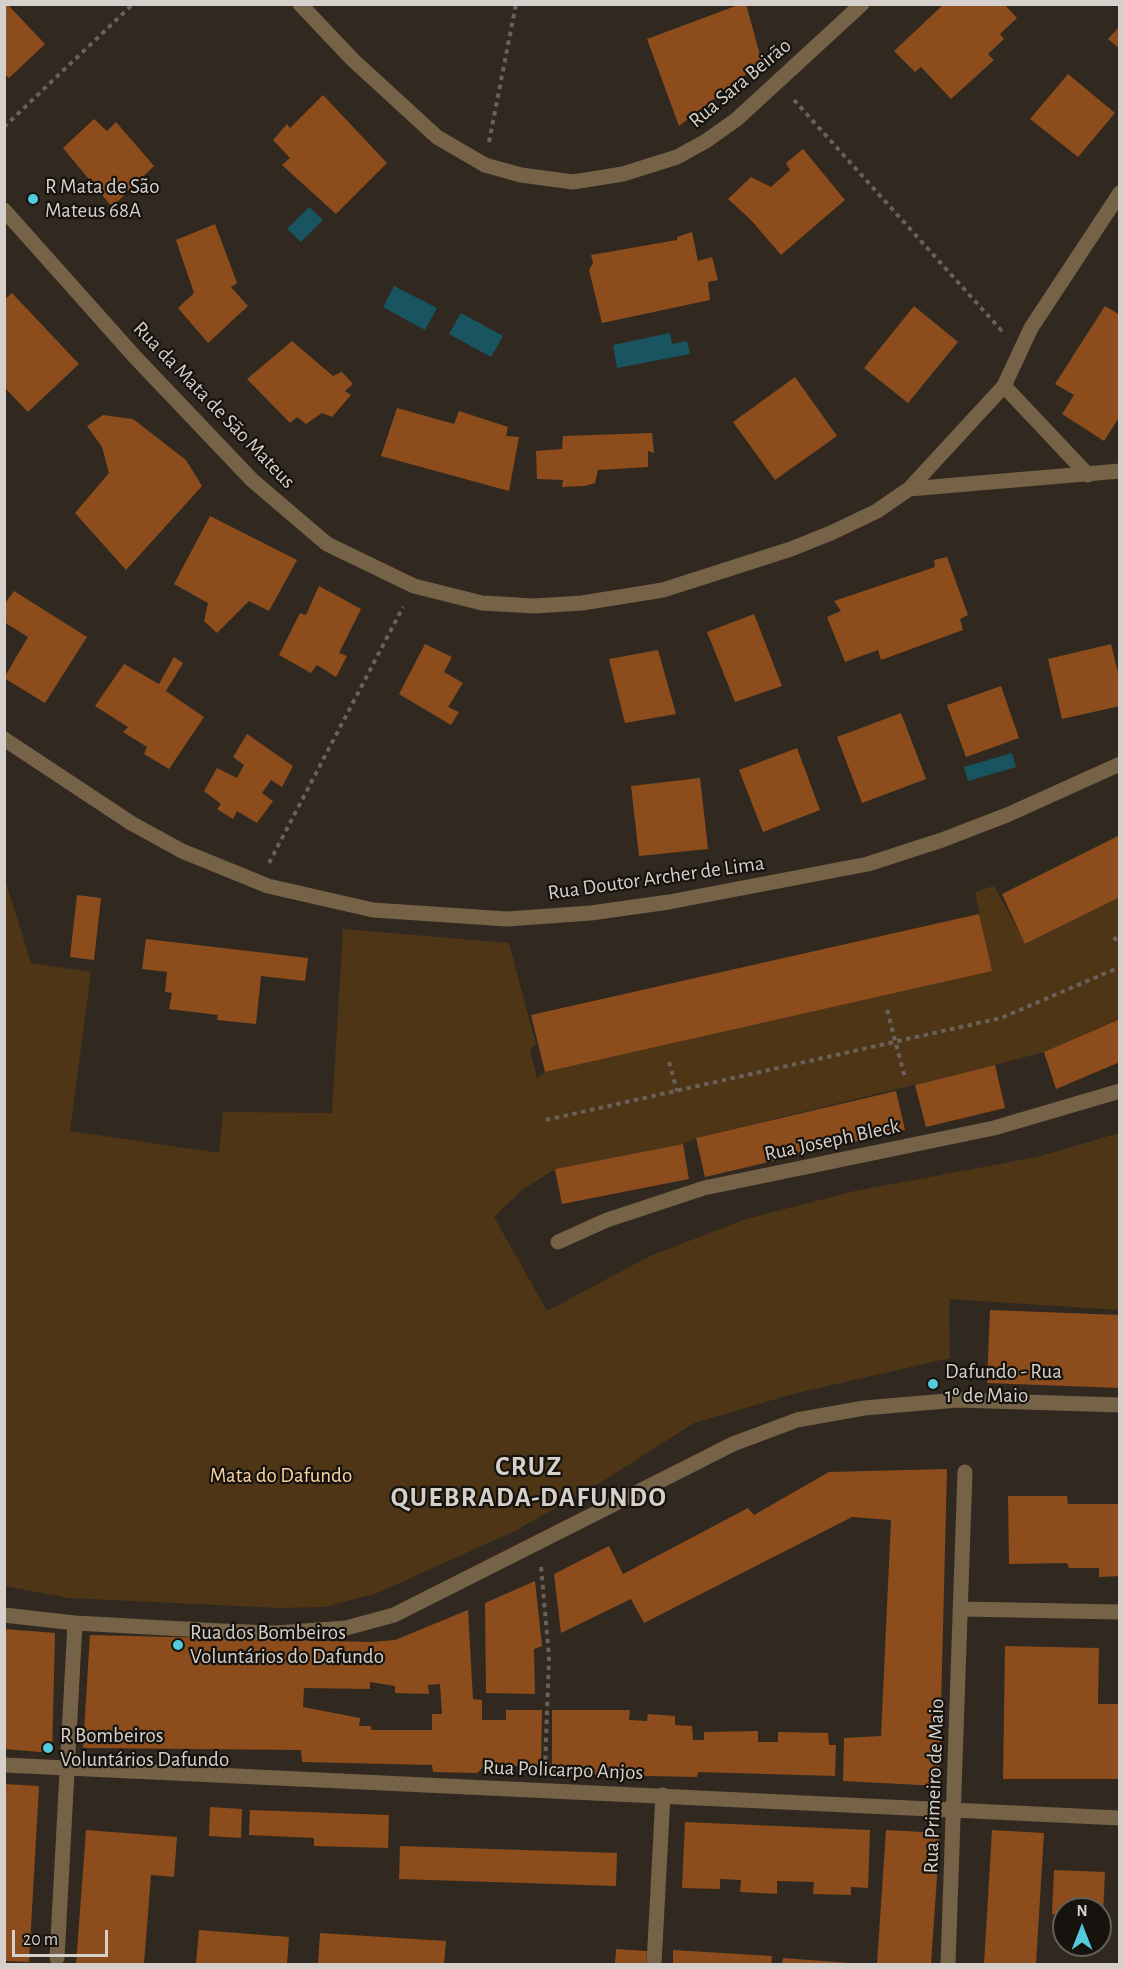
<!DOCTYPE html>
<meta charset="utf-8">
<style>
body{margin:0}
#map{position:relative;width:1124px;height:1969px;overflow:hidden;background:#312920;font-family:"Alegreya Sans",sans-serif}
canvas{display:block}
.frame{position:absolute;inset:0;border:6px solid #d5d0cb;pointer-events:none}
.north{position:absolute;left:1052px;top:1897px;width:60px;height:60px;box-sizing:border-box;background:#16120e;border:2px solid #625e5a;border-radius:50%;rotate:0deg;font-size:16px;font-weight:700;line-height:24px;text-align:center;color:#d5d0cb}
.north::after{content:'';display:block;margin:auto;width:21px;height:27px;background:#54cadd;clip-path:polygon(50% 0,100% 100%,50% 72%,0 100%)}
.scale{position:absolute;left:12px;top:1930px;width:96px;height:27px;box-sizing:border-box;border:3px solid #d5d0cb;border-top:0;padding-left:8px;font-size:18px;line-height:21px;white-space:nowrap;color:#d5d0cb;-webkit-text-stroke:4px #16120e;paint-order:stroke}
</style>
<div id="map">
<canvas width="1124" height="1969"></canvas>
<div class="frame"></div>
<div class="north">N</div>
<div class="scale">20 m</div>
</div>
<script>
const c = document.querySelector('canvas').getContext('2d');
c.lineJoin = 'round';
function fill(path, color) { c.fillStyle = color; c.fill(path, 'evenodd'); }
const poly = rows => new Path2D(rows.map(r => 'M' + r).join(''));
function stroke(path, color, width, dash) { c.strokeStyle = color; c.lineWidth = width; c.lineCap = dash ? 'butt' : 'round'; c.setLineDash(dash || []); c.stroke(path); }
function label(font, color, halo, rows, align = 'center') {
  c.font = font + ' "Alegreya Sans",sans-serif'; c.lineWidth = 4.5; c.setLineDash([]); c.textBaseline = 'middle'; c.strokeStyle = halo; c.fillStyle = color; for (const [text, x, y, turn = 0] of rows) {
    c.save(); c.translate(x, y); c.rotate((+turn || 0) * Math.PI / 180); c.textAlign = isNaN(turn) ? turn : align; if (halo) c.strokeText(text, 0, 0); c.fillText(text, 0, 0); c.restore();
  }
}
fill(poly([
 [4,876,31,963,91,972,70,1131,219,1153,223,1112,332,1113,343,929,509,943,536,1045,530,1049,537,1078,545,1072,991,971,975,892,994,886,1026,944,1119,897,1119,1019,1044,1052,995,1065,696,1138,683,1144,555,1169,522,1190,494,1217,547,1311,650,1256,746,1219,855,1191,1037,1157,1119,1133,1119,1310,949,1299,950,1358,793,1394,694,1423,603,1481,515,1531,375,1594,324,1607,280,1608,68,1598,5,1586]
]), '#4e3515');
fill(poly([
 [309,207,323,220,301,242,287,229],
 [394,286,437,308,425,330,383,307],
 [461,313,503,336,491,357,449,334],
 [670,333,672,344,687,341,690,354,617,368,613,345],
 [1012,753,1016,767,968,781,964,767]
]), '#185561');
fill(poly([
 [741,4,746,4,762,62,679,126,647,39],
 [944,4,1004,4,1017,18,1000,34,1004,39,988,54,994,60,951,99,921,67,915,72,894,51],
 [4,5,8,5,45,44,9,78,4,74],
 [1120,26,1120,49,1108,39],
 [1068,74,1115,113,1078,157,1030,119],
 [323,95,387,163,336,214,282,165,290,158,273,140,287,124,290,128],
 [94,119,107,131,116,122,154,166,112,207,63,148],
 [803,149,845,200,781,255,751,220,728,199,751,177,771,187,790,170,786,163],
 [215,224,237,283,231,287,248,306,208,343,178,308,194,293,176,240],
 [692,232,698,261,712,257,718,280,708,282,710,300,602,323,589,270,593,263,591,255,677,240,677,237],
 [12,293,79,364,28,412,4,387,4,300],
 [914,306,958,342,908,403,864,368],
 [1105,306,1120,315,1120,416,1104,441,1062,414,1074,395,1055,384],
 [292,341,333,376,342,372,353,384,345,391,351,395,332,417,322,413,306,424,297,417,290,423,247,379],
 [795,377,837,436,775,480,733,422],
 [397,408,454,424,459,411,508,427,506,436,519,437,509,491,381,456],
 [103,415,133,419,186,460,202,486,126,570,75,513,109,473,102,447,87,426],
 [652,433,654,453,648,451,648,467,598,470,595,483,585,486,562,487,563,480,537,479,536,451,562,449,563,436],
 [210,516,297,560,269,611,249,601,217,633,204,621,208,603,174,584],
 [947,557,968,615,960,619,963,630,881,660,878,650,845,662,827,617,841,611,834,601,935,567,934,560],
 [319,586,361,609,339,653,347,656,336,677,317,665,311,673,279,655,300,613,306,615],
 [14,591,87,637,45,703,4,678,28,637,4,622,4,605],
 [754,614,782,686,735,702,707,632],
 [425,644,452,657,444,672,463,683,448,707,459,712,451,725,399,694],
 [1111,644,1120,681,1120,706,1062,719,1048,659],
 [658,650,676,714,625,723,609,659],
 [174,657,183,663,166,691,204,717,169,769,144,754,147,747,123,732,128,727,95,706,124,664,159,684],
 [1001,686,1019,738,966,757,947,705],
 [901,713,926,779,862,803,837,737],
 [247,734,293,766,282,787,271,780,262,793,273,801,257,823,237,811,233,819,217,809,221,804,204,791,217,768,237,778,244,765,233,757],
 [797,748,820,810,763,832,739,770],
 [700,778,708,849,639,856,631,786],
 [1120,835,1120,897,1025,944,1002,894],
 [77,895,101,898,94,960,70,957],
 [979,914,992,971,545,1072,531,1015],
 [146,939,308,958,305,981,261,976,256,1024,217,1020,218,1015,169,1009,172,993,165,992,167,972,142,969],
 [1120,1019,1120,1062,1056,1089,1044,1052],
 [995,1065,1005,1108,926,1127,915,1085],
 [896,1091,905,1130,705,1177,696,1138],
 [683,1144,689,1179,562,1204,555,1169],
 [990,1310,1120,1315,1120,1388,987,1383],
 [947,1469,939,1786,843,1781,844,1738,881,1736,891,1520,852,1517,644,1623,631,1599,561,1633,554,1574,609,1546,623,1574,748,1508,754,1515,829,1472],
 [1008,1496,1067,1496,1068,1504,1120,1504,1120,1576,1099,1577,1099,1568,1069,1568,1067,1563,1009,1564],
 [535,1581,542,1646,534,1649,535,1694,486,1693,485,1603],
 [468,1610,473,1699,482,1700,482,1720,506,1720,506,1710,542,1710,541,1766,484,1766,477,1773,433,1772,432,1765,302,1762,301,1750,83,1748,90,1635,371,1642,395,1640],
 [370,1682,395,1686,395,1693,429,1694,428,1685,440,1684,442,1714,432,1714,432,1730,371,1730,371,1726,359,1726,360,1718,303,1707,304,1688,370,1689],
 [4,1629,55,1633,52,1753,4,1749],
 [1005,1646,1099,1648,1098,1704,1120,1704,1120,1779,1003,1779],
 [552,1710,630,1710,629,1720,647,1721,648,1714,675,1716,675,1725,692,1726,693,1740,704,1740,704,1732,758,1731,758,1742,778,1742,778,1732,828,1733,829,1745,836,1745,835,1776,698,1772,697,1777,552,1774],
 [4,1784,39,1786,29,1962,4,1961],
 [210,1807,242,1809,241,1838,209,1836],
 [250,1810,389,1815,388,1848,314,1846,314,1838,249,1835],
 [685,1822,870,1830,868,1888,851,1887,851,1895,813,1894,814,1882,777,1881,777,1894,740,1892,741,1880,720,1879,720,1889,682,1888],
 [86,1830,177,1837,174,1877,151,1875,144,1964,76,1964],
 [886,1830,940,1833,931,1964,877,1964],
 [992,1830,1044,1833,1036,1964,984,1964],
 [400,1846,617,1853,616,1886,399,1879],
 [1054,1870,1105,1872,1103,1916,1100,1916,1100,1909,1064,1909,1064,1915,1052,1914],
 [199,1930,289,1937,287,1964,196,1964],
 [320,1933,446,1941,444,1964,318,1964],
 [616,1949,647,1951,646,1964,615,1964],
 [673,1950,772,1956,771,1964,673,1964],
 [783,1958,849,1963,849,1964,782,1964]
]), '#8c4c1c');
stroke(poly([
 [794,100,1001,330,1003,327],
 [4,127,133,4],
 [489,142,516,4],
 [269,863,403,607],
 [1114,937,1120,945],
 [887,1010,905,1078],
 [669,1062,677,1091],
 [546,1120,1001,1018,1120,967],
 [541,1567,549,1656,545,1769]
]), '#69625a', 4, [4.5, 4.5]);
stroke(poly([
 [300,4,353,60,437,137,485,165,521,175,573,182,623,174,677,157,706,141,737,119,862,4],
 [4,210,135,357,252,480,327,544,414,586,482,603,534,606,582,603,663,590,791,549,831,533,877,511,909,489,1120,471],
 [1004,386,1088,475],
 [909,489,1004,386,1031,328,1120,193],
 [4,739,131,823,182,851,268,886,373,910,507,919,591,913,669,902,868,864,942,840,1007,815,1120,764],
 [558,1242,607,1220,704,1188,994,1128,1120,1091],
 [961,1609,1120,1612],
 [4,1615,75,1623,221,1631,276,1633,346,1628,394,1615,733,1444,797,1420,864,1408,958,1400,1120,1405],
 [4,1765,1120,1818],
 [57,1958,75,1623],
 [654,1964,663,1795],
 [948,1964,965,1472]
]), '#756247', 15);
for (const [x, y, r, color] of [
 [33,199,6,"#54cadd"],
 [933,1384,6,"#54cadd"],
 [178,1645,6,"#54cadd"],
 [48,1748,6,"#54cadd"]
]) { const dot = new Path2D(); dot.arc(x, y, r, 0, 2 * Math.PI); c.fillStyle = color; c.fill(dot); stroke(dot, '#16120e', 2); }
label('21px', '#d5d0cb', '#16120e', [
 ["Rua Sara Beirão",740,83,-40],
 ["Rua da Mata de São Mateus",214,405,46],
 ["Rua Doutor Archer de Lima",656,878,-8],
 ["Rua Joseph Bleck",832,1140,-12],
 ["Rua Policarpo Anjos",563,1770,2],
 ["Rua Primeiro de Maio",934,1786,-88]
]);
label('21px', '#d5d0cb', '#16120e', [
 ["R Mata de São",45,187],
 ["Mateus 68A",45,211],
 ["Dafundo - Rua",945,1372],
 ["1º de Maio",945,1396],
 ["Rua dos Bombeiros",190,1633],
 ["Voluntários do Dafundo",190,1657],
 ["R Bombeiros",60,1736],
 ["Voluntários Dafundo",60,1760]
], 'left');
label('21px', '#fbd19e', '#16120e', [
 ["Mata do Dafundo",281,1476]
]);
c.letterSpacing = '1.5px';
label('bold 27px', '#d5d0cb', '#16120e', [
 ["CRUZ",529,1467],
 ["QUEBRADA-DAFUNDO",529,1498]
]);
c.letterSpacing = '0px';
</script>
